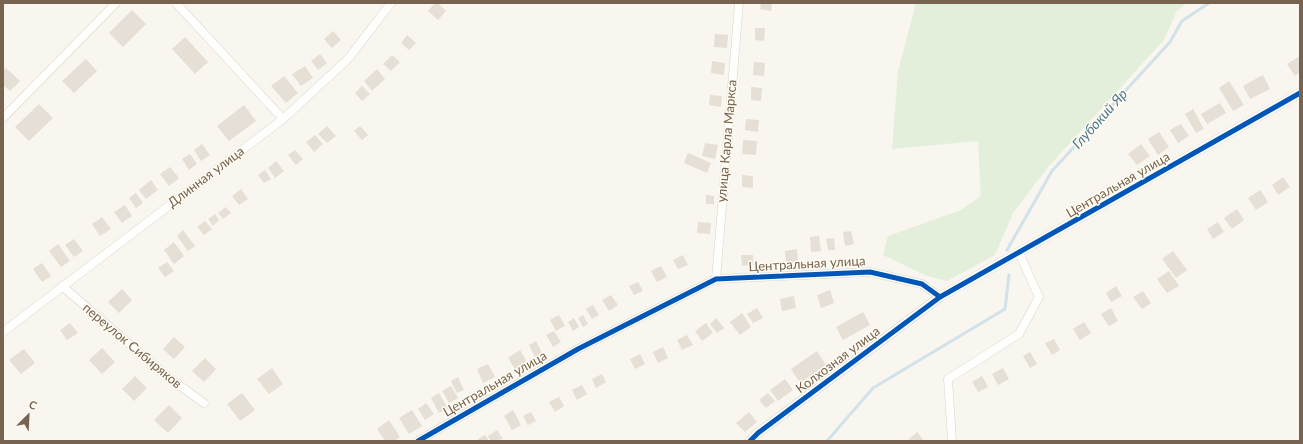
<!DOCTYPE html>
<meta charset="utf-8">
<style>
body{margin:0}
#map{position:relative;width:1303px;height:444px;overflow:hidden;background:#f8f6ef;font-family:Lato,sans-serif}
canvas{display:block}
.frame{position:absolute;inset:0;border:4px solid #77634f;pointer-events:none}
.north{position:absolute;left:8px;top:396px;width:40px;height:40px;-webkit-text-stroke:3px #fefbf2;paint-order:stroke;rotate:24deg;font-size:11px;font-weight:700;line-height:16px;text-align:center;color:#77634f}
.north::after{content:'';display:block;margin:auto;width:14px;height:18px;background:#77634f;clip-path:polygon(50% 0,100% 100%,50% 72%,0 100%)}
</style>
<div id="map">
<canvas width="1303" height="444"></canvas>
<div class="frame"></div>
<div class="north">С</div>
</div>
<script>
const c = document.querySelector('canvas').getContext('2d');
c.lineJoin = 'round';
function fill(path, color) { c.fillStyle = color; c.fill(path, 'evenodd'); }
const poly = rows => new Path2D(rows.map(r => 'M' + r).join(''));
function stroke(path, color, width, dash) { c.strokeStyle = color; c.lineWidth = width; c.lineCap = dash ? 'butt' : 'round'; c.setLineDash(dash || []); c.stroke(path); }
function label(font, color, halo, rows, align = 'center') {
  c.font = font + ' Lato,sans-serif'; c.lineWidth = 3; c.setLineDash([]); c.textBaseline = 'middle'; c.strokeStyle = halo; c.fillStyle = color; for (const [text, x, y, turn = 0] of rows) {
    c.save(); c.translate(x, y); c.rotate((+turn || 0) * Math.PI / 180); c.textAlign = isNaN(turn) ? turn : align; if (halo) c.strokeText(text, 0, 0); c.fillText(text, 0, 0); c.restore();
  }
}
fill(poly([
 [916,3,1187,3,1176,12,1164,40,1049,166,1013,213,995,255,947,281,927,276,883,255,888,236,961,210,981,196,978,141,892,149,898,71]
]), '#e3efdb');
stroke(poly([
 [1007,250,1052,171,1170,42,1182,21,1209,3],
 [827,441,873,388,1005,309,1009,275]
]), '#d1e2e8', 3);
fill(poly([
 [435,3,438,3,446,11,438,20,428,11],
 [761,3,772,3,771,11,760,9],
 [132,10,146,24,123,47,109,33],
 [755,28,765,28,764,41,755,40],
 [333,31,341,40,332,48,324,39],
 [715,34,728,35,727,48,714,47],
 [407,35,416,43,409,50,401,43],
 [185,37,208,62,195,74,172,49],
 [320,54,327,63,318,70,311,61],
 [392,55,400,62,391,71,383,64],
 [1300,56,1300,72,1295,76,1287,64],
 [86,59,97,71,74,93,62,81],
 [712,61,725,63,724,75,711,73],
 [754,62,765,63,764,76,753,75],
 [305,66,313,78,301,86,292,74],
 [6,68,20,81,10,91,3,85,3,71],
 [377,69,385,79,372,91,364,81],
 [1263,75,1270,89,1250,99,1243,86],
 [284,76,298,93,286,103,271,86],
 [1229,81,1244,105,1233,111,1219,88],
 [362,86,370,94,362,101,355,93],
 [751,87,762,88,761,101,751,100],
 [710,95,722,96,721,107,709,105],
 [1220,103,1226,113,1207,124,1201,114],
 [39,104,53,118,29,141,15,127],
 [244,105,256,121,229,141,217,126],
 [1193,109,1204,129,1196,133,1185,114],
 [746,119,759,120,758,132,745,130],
 [1181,124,1189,136,1178,143,1170,130],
 [327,126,336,136,327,143,318,134],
 [360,126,368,135,362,140,354,131],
 [1159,132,1169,147,1158,155,1148,139],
 [315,135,323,144,314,152,306,142],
 [743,140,757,141,756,155,742,154],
 [705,143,718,145,715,159,702,156],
 [202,144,210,155,201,161,194,150],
 [1141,144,1150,156,1137,165,1128,154],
 [295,150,303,159,296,165,288,155],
 [688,153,711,163,707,173,684,163],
 [190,154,197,164,189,170,182,159],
 [276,161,284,171,275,178,268,168],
 [170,167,179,178,169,186,160,174],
 [265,170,271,179,264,183,258,175],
 [742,175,753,176,753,188,742,187],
 [1283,177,1290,187,1278,195,1272,185],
 [151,180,158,190,146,199,139,190],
 [241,189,248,199,239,205,232,196],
 [1260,190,1268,202,1256,210,1248,198],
 [136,193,143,203,136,208,129,198],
 [706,195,714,196,714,204,706,204],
 [125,205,132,216,122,223,114,212],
 [226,207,231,213,223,219,218,213],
 [1237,209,1244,220,1232,229,1224,218],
 [215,214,219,220,213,226,208,219],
 [102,217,111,229,100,236,92,224],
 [205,221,212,229,204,235,197,227],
 [698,222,711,223,710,234,697,233],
 [1218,222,1224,232,1213,239,1207,229],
 [183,230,195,246,188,251,177,236],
 [851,231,854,244,845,246,843,232],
 [819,236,821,251,811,252,810,237],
 [834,238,835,250,828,250,826,239],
 [74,239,83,251,74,257,65,245],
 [174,242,184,256,174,264,164,250],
 [58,244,70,261,61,267,49,251],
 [797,249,798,262,786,263,785,251],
 [1173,251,1187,270,1176,278,1162,259],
 [683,255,688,265,678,269,673,260],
 [741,255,753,255,753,265,742,266],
 [167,262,174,271,165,277,158,268],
 [42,263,51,276,42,282,33,269],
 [661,266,667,277,657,282,651,271],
 [1169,271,1179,286,1167,293,1157,279],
 [638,282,643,291,634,295,629,286],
 [1116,286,1122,296,1111,302,1106,293],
 [122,289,132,300,119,313,108,302],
 [830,290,834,303,821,308,817,295],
 [1143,291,1151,303,1142,309,1133,297],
 [611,295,618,305,609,311,602,300],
 [794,296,796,308,782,311,780,299],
 [593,305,599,315,592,319,586,309],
 [757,308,763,318,753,323,747,314],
 [1111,308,1118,321,1109,326,1101,314],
 [863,312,870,325,843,340,836,327],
 [742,313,751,327,740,335,730,322],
 [559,315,565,326,556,331,550,320],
 [583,315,588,324,583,327,578,318],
 [574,318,579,327,573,331,568,322],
 [716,318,724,328,717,333,710,324],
 [1084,322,1091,333,1080,340,1073,329],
 [70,323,78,333,67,340,60,330],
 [706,323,713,333,702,341,695,331],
 [554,331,561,342,553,347,546,335],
 [687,335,693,345,682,350,677,340],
 [174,337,185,347,174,359,163,349],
 [1054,339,1060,350,1052,355,1045,343],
 [536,341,542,353,535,357,529,345],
 [663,347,668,358,658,363,653,352],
 [102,348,115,362,102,374,89,360],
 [24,349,35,363,21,374,9,360],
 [520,350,527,362,515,369,508,358],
 [817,351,826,365,800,383,791,369],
 [1030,352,1037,364,1030,368,1023,356],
 [640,354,645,364,635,369,630,359],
 [205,358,216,369,204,382,192,371],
 [488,364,495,377,483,383,477,369],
 [272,368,283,384,269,394,257,379],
 [1003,368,1009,379,998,385,992,374],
 [602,374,606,382,596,388,592,379],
 [135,376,147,388,134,401,122,389],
 [982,376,988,387,978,392,972,382],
 [458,377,464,390,457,393,451,381],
 [785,379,793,390,778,401,770,390],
 [582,385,587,394,577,400,572,390],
 [451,386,458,398,449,403,442,391],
 [242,393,255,410,240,421,227,404],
 [439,393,448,409,439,413,431,398],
 [768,393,775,401,766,408,759,400],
 [559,397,564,406,555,412,549,402],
 [426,403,434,414,425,420,418,409],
 [169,405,182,418,168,433,154,420],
 [412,410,422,426,409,434,399,418],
 [513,410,521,425,512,430,504,416],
 [531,412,536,421,528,425,523,416],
 [749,412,757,422,745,432,736,423],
 [389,420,400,437,394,441,385,441,377,429],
 [497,430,503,439,491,441,488,436],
 [917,432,924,441,907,441],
 [485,435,489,441,479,441,478,439]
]), '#e5dfd6');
const minor = poly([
 [176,3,283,119],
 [3,118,116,3],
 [716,279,739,3],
 [62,286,169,378,204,403],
 [3,332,283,119,348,59,391,3],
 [418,441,578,349,716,279,870,272,922,284,940,297],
 [952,441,948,379,1019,334,1039,297,1019,253]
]);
const tertiary = poly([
 [750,441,758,433,940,297,1300,93]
]);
stroke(minor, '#d8d3cd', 9);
stroke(tertiary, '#d8d3cd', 10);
stroke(minor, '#fefefd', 8);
stroke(tertiary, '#fefefd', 9);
stroke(poly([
 [418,441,578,349,716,279,870,272,922,284,940,297],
 [750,441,758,433,940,297,1300,93]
]), '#0057b8', 5);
label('13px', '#77634f', '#fefbf2', [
 ["улица Карла Маркса",727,141,-85],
 ["Длинная улица",206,177,-37],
 ["Центральная улица",1118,185,-30],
 ["Центральная улица",807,264,-3],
 ["переулок Сибиряков",132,346,40],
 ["Колхозная улица",838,360,-37],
 ["Центральная улица",495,384,-30]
]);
label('italic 14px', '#4c7a90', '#fefbf2', [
 ["Глубокий Яр",1100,119,-48]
]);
</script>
